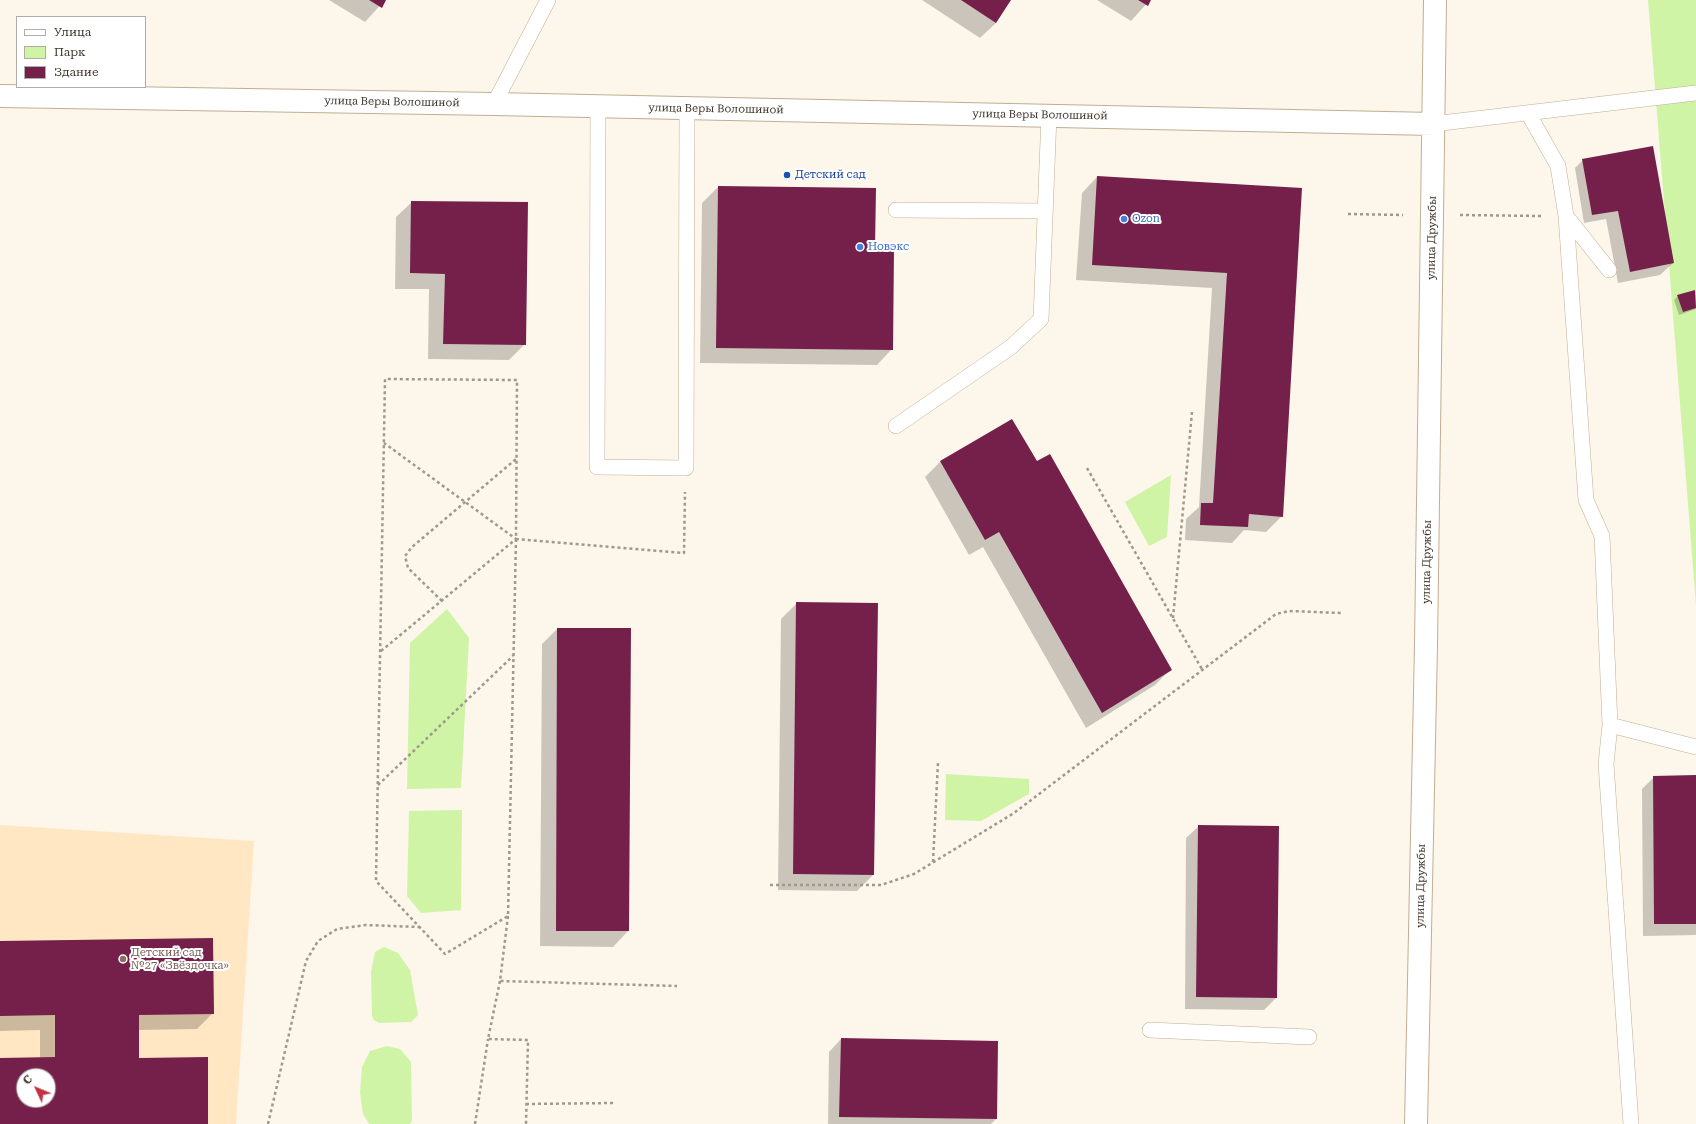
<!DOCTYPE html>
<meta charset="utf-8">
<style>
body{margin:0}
#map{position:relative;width:1696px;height:1124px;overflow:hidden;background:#fdf6ea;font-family:"Roboto Serif",serif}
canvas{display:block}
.legend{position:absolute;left:16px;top:16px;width:130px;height:72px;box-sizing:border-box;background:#fff;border:1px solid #b1aea9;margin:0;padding:5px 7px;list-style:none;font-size:12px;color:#3c3429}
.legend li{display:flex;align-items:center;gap:8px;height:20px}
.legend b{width:20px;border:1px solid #b1aea9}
.north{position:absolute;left:16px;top:1068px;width:40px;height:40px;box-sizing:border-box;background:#fff;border:1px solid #b1aea9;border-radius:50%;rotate:314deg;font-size:11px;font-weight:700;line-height:16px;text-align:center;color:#3c3429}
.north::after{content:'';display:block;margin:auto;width:14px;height:18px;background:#c23243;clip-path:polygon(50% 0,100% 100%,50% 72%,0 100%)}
</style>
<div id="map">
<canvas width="1696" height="1124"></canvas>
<ul class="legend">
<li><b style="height:5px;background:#fff"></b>Улица</li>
<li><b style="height:11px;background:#cff4a5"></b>Парк</li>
<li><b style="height:11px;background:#74204a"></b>Здание</li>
</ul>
<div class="north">С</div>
</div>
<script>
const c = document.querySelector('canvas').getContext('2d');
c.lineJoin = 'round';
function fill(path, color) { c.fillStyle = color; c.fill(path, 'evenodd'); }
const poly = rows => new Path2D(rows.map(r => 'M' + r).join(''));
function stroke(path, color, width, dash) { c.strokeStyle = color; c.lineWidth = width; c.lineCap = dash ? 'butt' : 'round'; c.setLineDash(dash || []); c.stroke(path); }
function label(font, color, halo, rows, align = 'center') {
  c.font = font + ' "Roboto Serif",serif'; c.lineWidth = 4; c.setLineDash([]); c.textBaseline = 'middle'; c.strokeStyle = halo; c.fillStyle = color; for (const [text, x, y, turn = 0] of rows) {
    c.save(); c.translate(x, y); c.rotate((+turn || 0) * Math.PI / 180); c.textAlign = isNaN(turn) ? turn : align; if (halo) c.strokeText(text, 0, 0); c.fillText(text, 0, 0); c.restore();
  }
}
fill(poly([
 [0,825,254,841,236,1124,0,1124],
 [24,1076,48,1076,48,1100,24,1100]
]), '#ffe7c4');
fill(poly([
 [1648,0,1696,0,1696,605],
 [1171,475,1167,537,1149,546,1125,502],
 [447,609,469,638,461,788,407,789,410,643],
 [946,774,1029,779,1029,794,981,821,945,820],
 [462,810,461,910,421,913,407,896,409,811],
 [384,947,398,953,410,970,418,1015,411,1022,379,1023,374,1020,372,1016,371,972,375,952],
 [387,1046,400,1049,411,1062,412,1121,410,1124,369,1124,363,1114,360,1093,362,1067,370,1051]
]), '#cff4a5');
fill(poly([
 [329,0,385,0,365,22],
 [922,0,1010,0,996,23,980,38],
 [1097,0,1150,0,1131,21],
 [1583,160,1673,263,1660,275,1618,283,1606,219,1584,223,1575,168],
 [1097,177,1301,189,1282,516,1266,532,1244,530,1232,543,1185,540,1186,519,1199,507,1212,288,1076,280,1082,193],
 [718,187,875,189,874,249,892,349,877,365,700,363,702,203],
 [412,202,525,344,509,360,428,359,429,289,395,289,396,217],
 [1694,292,1696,309,1679,315,1674,300,1678,296],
 [1012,420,1036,463,1171,669,1155,685,1086,728,983,547,969,555,925,477,940,462],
 [797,603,873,875,857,891,778,890,781,619],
 [557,629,628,931,613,947,540,946,542,644],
 [1696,776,1696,935,1643,936,1642,789,1654,777],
 [1199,826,1276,998,1264,1010,1185,1009,1186,838],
 [0,942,213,1013,197,1029,138,1030,138,1059,207,1124,0,1124,0,1059,40,1059,40,1030,0,1031],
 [24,1076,48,1076,48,1100,24,1100],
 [841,1039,996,1119,991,1124,828,1124,829,1052]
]), '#0003');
fill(poly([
 [369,0,386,0,382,8],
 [961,0,1011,0,996,23],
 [1138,0,1151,0,1148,6],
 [1653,146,1674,263,1630,272,1618,211,1592,215,1582,159],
 [1097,176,1302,188,1283,517,1249,514,1248,527,1200,525,1201,503,1213,503,1227,273,1092,265],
 [718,186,876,188,875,248,894,248,893,350,716,348],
 [411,201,528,202,526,345,443,344,445,274,410,273],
 [1695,290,1696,308,1683,312,1677,295],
 [1012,419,1037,461,1050,454,1172,670,1102,713,999,532,985,540,940,461],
 [796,602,878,603,874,875,793,874],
 [557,628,631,628,629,931,556,931],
 [1696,775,1696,924,1654,924,1653,776],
 [1198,825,1279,826,1277,998,1196,997],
 [213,938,214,1014,139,1015,139,1058,208,1057,208,1124,0,1124,0,1058,55,1057,55,1015,0,1016,0,941],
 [24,1076,48,1076,48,1100,24,1100],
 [841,1038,998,1041,997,1119,839,1117]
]), '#74204a');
const lane = poly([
 [494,104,548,0],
 [598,106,597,467,686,468,687,108],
 [1528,113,1558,166,1566,216,1586,500,1602,536,1610,725,1606,764,1631,1124],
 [1433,124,1696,93],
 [896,210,1045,211],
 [1566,216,1609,270],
 [896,426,1011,347,1041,319,1049,115],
 [1610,725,1696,747],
 [1150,1030,1309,1037]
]);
const secondary = poly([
 [0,96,494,104,1433,124],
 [1416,1124,1426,645,1435,0]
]);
stroke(lane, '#c0ae93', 16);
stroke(secondary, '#c0ae93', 24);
stroke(poly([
 [1348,214,1403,215],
 [1460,215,1541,216],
 [1087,468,1203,671],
 [516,539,508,916,445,954,376,881,385,379,517,380,516,539,684,553,685,492],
 [442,601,408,568,405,556,412,547,516,459],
 [1173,618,1192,412],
 [381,651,516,539,384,443],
 [378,785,513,656],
 [933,862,938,762],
 [770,885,881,885,914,874,1014,813,1276,614,1289,611,1341,613],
 [508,916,500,981,677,986],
 [500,981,488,1039,528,1040,526,1124],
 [526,1104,614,1103],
 [268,1124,306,961,318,941,337,929,366,925,419,927],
 [475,1124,488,1039]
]), '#9f988c', 2.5, [3, 3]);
stroke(lane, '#fff', 15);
stroke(secondary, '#fff', 22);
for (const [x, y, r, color] of [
 [787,175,4,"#1a4fb4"],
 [1124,219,4,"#3f7fe0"],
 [860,247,4,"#3f7fe0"],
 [123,959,4,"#8d6e63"]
]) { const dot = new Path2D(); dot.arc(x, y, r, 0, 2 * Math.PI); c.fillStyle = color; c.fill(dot); stroke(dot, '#fff', 1.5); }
label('11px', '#3c3429', '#fff', [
 ["улица Веры Волошиной",392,102,1],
 ["улица Веры Волошиной",716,109,1],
 ["улица Веры Волошиной",1040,115,1],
 ["улица Дружбы",1432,238,-89],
 ["улица Дружбы",1427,562,-89],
 ["улица Дружбы",1421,886,-89]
]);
label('11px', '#164399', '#fff', [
 ["Детский сад",795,175]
], 'left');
label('11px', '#366cbe', '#fff', [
 ["Ozon",1132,219],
 ["Новэкс",868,247]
], 'left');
label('11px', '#785e54', '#fff', [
 ["Детский сад",131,953],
 ["№27 «Звёздочка»",131,966]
], 'left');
</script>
